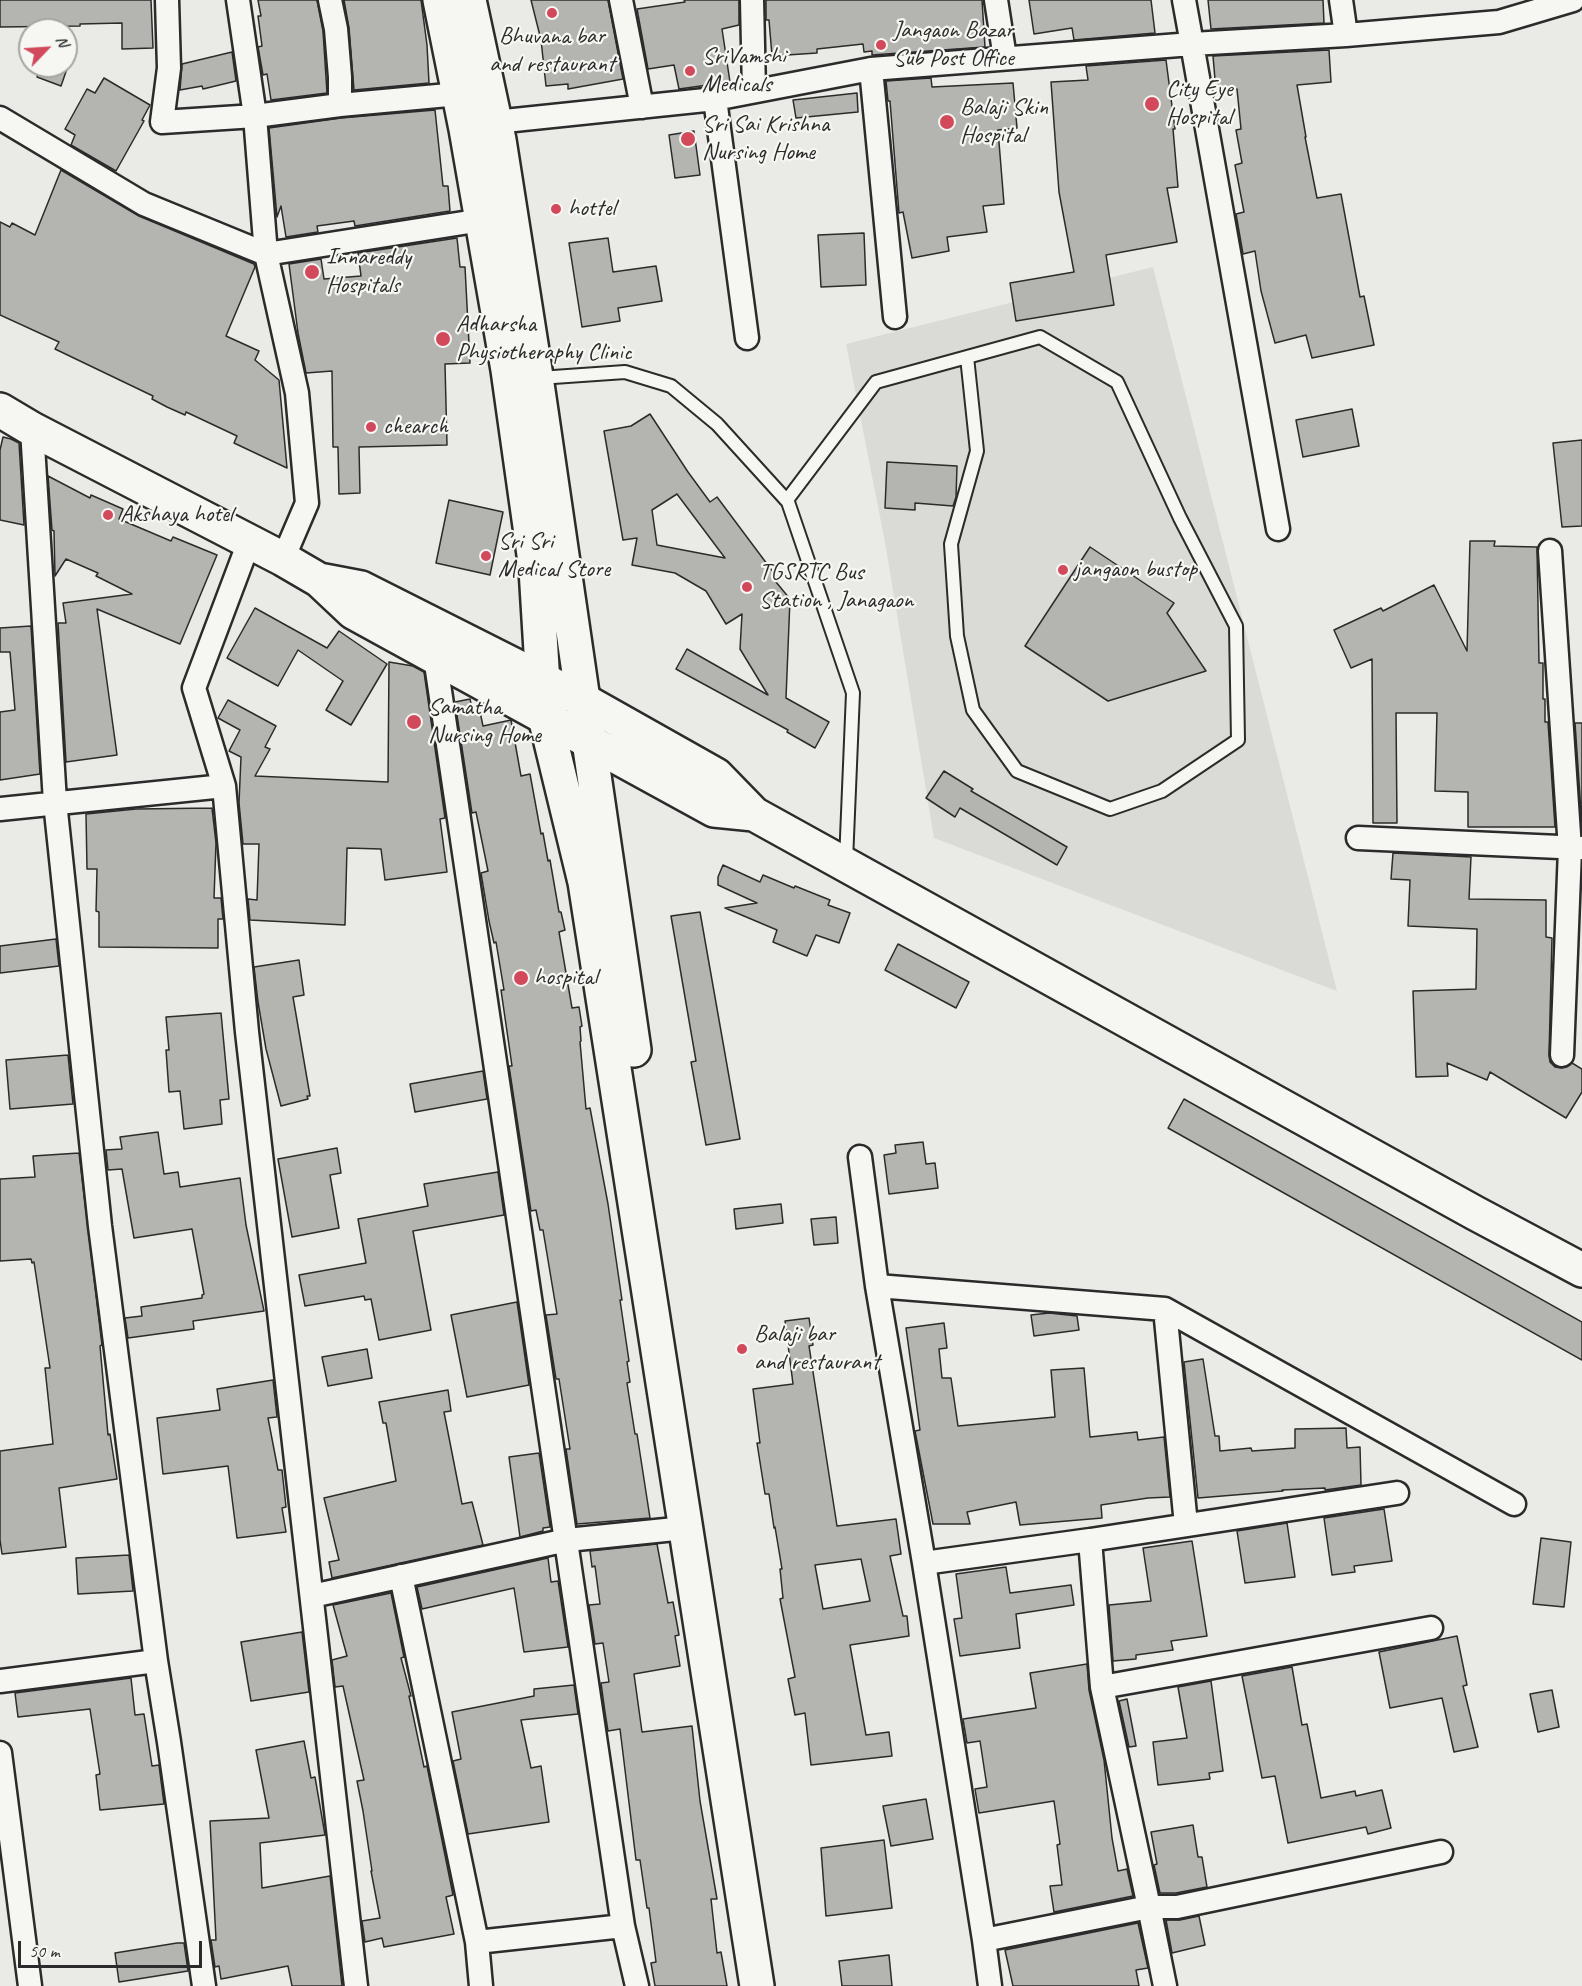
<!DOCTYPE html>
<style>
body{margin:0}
#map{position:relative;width:1582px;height:1986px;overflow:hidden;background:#eaeae6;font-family:Caveat,sans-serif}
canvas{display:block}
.north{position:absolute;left:18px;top:18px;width:60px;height:60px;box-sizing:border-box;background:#f6f6f2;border:2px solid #a5a5a2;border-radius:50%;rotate:65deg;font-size:16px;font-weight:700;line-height:24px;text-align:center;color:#2b2b2b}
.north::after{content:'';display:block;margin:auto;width:21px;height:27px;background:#d1495b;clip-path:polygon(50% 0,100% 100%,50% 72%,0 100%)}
.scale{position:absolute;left:18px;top:1941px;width:184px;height:27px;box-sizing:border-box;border:3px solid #2b2b2b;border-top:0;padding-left:8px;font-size:18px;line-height:21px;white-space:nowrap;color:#2b2b2b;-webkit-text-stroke:4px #f6f6f2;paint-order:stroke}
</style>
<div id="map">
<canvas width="1582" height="1986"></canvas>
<div class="north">N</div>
<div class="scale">50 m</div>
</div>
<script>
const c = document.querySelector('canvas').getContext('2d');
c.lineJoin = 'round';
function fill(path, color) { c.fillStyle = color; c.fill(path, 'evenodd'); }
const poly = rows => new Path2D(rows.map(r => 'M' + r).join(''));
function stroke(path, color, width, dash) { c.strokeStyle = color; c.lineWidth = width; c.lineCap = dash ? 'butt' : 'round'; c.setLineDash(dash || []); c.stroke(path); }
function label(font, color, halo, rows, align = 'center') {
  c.font = font + ' Caveat,sans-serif'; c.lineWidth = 4.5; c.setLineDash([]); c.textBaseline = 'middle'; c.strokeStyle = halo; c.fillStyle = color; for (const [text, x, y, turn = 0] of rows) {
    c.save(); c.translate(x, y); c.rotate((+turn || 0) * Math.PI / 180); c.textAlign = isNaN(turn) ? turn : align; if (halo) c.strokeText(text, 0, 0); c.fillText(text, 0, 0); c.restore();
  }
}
fill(poly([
 [1153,267,1337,991,934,838,885,542,846,344]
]), '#dadad6');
const building = poly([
 [0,0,151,0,153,48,122,49,122,23,80,24,80,26,0,27,0,0],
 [258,0,317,0,323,31,327,93,271,100,267,74,263,75,258,47,262,46,258,16,261,16,258,0],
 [344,0,421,0,427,45,429,83,354,90,349,28,344,0],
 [531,0,608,0,623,79,568,89,568,84,546,86,541,40,531,0],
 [684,0,739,0,739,25,722,29,730,82,679,89,674,65,648,69,637,9,685,2,684,0],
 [766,0,982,0,985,47,872,55,872,51,864,52,863,44,817,49,817,53,772,56,769,20,766,20,766,0],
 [1029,0,1151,0,1155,33,1074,40,1072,28,1034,34,1029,0],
 [1208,0,1323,0,1324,23,1211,29,1208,0],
 [1329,50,1331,82,1297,85,1306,137,1305,137,1317,198,1341,194,1360,297,1364,296,1374,345,1312,358,1306,335,1275,343,1261,291,1255,251,1243,254,1236,214,1244,212,1235,165,1242,163,1236,130,1241,129,1237,89,1216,91,1213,56,1329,50],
 [232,52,236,81,203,89,202,86,180,90,182,64,232,52],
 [66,57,70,60,61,86,37,77,41,66,66,66,66,57],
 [1166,60,1175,129,1173,129,1178,187,1167,188,1177,242,1106,255,1114,305,1016,321,1010,283,1074,272,1059,192,1051,82,1088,80,1086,66,1166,60],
 [104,78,150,105,142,120,144,121,116,171,71,145,75,135,65,129,87,89,95,93,104,78],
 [931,78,932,87,1013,83,1017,128,998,130,1004,204,983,206,987,232,947,237,949,251,912,258,903,212,899,213,890,101,888,101,886,81,931,78],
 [857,93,858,112,796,118,793,100,857,93],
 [435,110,443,186,448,186,450,211,355,226,354,221,317,226,318,232,286,237,281,206,277,217,269,128,341,118,435,110],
 [694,131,700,175,675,178,669,135,694,131],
 [61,170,139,216,254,264,255,267,226,336,259,351,255,360,279,380,287,468,234,443,237,436,186,412,185,415,167,407,152,399,153,396,55,349,59,342,0,315,0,222,10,227,12,223,35,235,61,170],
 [864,233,866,285,821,287,818,235,864,233],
 [457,238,460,267,465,267,470,363,445,364,447,445,359,447,360,493,339,494,338,447,333,447,332,371,306,373,298,333,289,264,321,259,324,279,361,276,358,253,457,238],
 [608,238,613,272,656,266,662,301,618,308,620,321,582,327,569,243,608,238],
 [1352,409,1359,446,1303,457,1296,420,1352,409],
 [650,414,688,472,710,502,717,497,779,580,776,582,790,599,786,698,829,722,815,748,787,732,788,730,676,669,687,649,768,695,740,649,742,614,726,624,706,591,675,573,632,565,637,538,623,540,604,431,631,426,650,414],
 [677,494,725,558,657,545,652,510,677,494],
 [3,437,11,439,19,443,24,525,0,520,0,450,3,437],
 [1582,440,1582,526,1562,527,1553,443,1582,440],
 [887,462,957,466,956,497,953,506,915,503,915,510,885,508,887,462],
 [48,476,90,498,91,495,123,509,119,519,171,541,173,537,217,555,180,644,97,609,117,755,66,762,58,623,66,623,63,603,132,594,96,576,98,573,66,559,55,576,54,531,52,530,48,476],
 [449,500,503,512,490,575,436,563,449,500],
 [1470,541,1495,541,1494,546,1537,547,1539,663,1543,663,1543,699,1545,699,1545,722,1548,722,1555,827,1468,827,1468,792,1435,791,1437,713,1396,713,1397,823,1373,823,1372,659,1351,668,1334,630,1381,608,1383,611,1434,585,1467,651,1470,541],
 [1090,547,1174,603,1167,613,1206,671,1108,701,1025,646,1090,547],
 [255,608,327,648,339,631,387,664,351,725,326,710,343,681,298,650,278,686,227,658,255,608],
 [31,626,40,774,0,780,0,712,15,710,10,652,0,652,0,628,31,626],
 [389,662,413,666,424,672,445,818,440,819,447,872,385,880,381,849,347,848,345,925,250,920,248,899,257,900,259,844,243,844,239,803,241,757,229,751,240,730,218,718,228,700,276,726,265,747,270,749,255,776,388,782,389,662],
 [470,699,472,708,479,707,483,726,511,720,521,776,530,774,541,834,543,833,548,861,550,860,559,912,561,912,565,930,559,932,572,1008,579,1007,582,1026,580,1027,581,1041,580,1042,586,1109,590,1108,608,1204,622,1300,620,1300,629,1361,627,1362,630,1382,627,1383,635,1434,637,1434,650,1518,577,1524,566,1449,570,1449,559,1379,556,1379,546,1315,557,1314,543,1230,540,1230,536,1210,531,1211,509,1066,512,1066,501,990,504,990,496,942,494,943,489,921,481,873,488,871,476,812,472,813,455,702,470,699],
 [1575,723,1582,723,1582,826,1575,723],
 [944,771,973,789,971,791,1067,847,1057,865,960,808,955,817,926,798,944,771],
 [212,808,216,843,214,898,221,898,223,919,218,919,218,948,99,947,99,912,96,911,97,869,87,869,86,814,136,809,212,808],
 [1393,853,1471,857,1469,899,1546,900,1546,937,1552,938,1549,1055,1550,1062,1555,1067,1562,1068,1572,1063,1582,1069,1582,1092,1566,1118,1490,1072,1487,1080,1447,1063,1448,1076,1416,1077,1413,991,1476,989,1477,929,1408,926,1410,880,1391,879,1393,853],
 [723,865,760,882,763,875,794,888,795,886,830,900,828,905,850,913,839,943,816,935,807,956,773,942,777,930,725,908,757,903,718,885,718,877,723,865],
 [700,912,740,1139,706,1145,691,1062,696,1061,671,916,700,912],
 [56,939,59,966,0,973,0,946,56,939],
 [898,944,969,982,956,1008,885,970,898,944],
 [299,960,304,995,293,997,310,1096,307,1096,308,1099,281,1106,266,1049,258,1002,254,967,299,960],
 [221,1013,229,1099,220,1100,222,1124,184,1129,180,1091,169,1092,166,1050,169,1050,166,1017,221,1013],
 [68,1055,73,1104,10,1109,6,1060,68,1055],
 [483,1071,487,1099,415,1112,410,1084,483,1071],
 [1184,1099,1582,1322,1582,1360,1168,1128,1184,1099],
 [158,1132,164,1174,178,1172,180,1187,240,1178,246,1225,264,1311,193,1321,194,1329,128,1338,125,1318,142,1316,141,1307,202,1298,202,1295,204,1294,192,1229,134,1238,122,1169,108,1170,106,1150,122,1149,120,1137,158,1132],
 [923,1142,926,1164,935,1163,938,1188,889,1194,884,1155,896,1153,895,1145,923,1142],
 [337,1148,341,1173,330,1175,339,1228,292,1237,278,1159,337,1148],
 [79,1153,102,1345,100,1346,108,1435,110,1434,117,1479,59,1488,66,1547,2,1554,0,1540,0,1451,53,1444,45,1368,50,1368,34,1262,32,1263,31,1259,0,1261,0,1179,35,1177,33,1156,79,1153],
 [498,1172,504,1215,413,1231,431,1330,379,1340,371,1299,365,1300,364,1296,305,1306,299,1275,366,1263,358,1219,428,1206,424,1184,498,1172],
 [781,1204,783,1223,736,1229,734,1209,781,1204],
 [836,1217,838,1243,814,1245,811,1219,836,1217],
 [517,1302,529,1385,467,1397,451,1315,517,1302],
 [1049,1313,1077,1316,1079,1330,1034,1336,1031,1315,1049,1313],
 [809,1318,813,1345,809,1346,837,1526,896,1519,901,1554,890,1556,903,1616,907,1616,909,1636,850,1645,866,1735,889,1732,892,1756,811,1765,805,1713,795,1715,788,1679,795,1677,780,1599,783,1598,780,1569,782,1569,775,1527,774,1528,769,1494,765,1494,757,1443,760,1443,753,1389,793,1384,785,1321,809,1318],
 [861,1559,870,1601,823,1609,815,1565,861,1559],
 [944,1323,947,1348,939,1349,942,1378,951,1378,958,1426,1055,1417,1051,1370,1084,1368,1090,1437,1137,1432,1138,1440,1164,1437,1170,1497,1148,1498,1101,1505,1102,1518,1020,1525,1016,1502,967,1512,970,1524,933,1524,915,1431,920,1430,906,1328,944,1323],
 [367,1349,372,1378,328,1386,322,1357,367,1349],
 [1203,1359,1215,1436,1219,1436,1220,1451,1251,1448,1252,1451,1295,1448,1295,1429,1346,1428,1347,1448,1360,1447,1361,1485,1325,1490,1325,1488,1282,1490,1283,1491,1198,1498,1184,1362,1203,1359],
 [273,1380,277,1417,268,1418,278,1470,282,1470,286,1507,282,1508,286,1532,237,1538,228,1466,163,1474,157,1418,220,1410,217,1389,273,1380],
 [448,1390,451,1411,444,1412,462,1504,472,1502,483,1545,332,1578,329,1562,339,1560,324,1498,396,1481,386,1423,383,1423,379,1402,448,1390],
 [539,1453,550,1527,543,1528,543,1531,520,1537,509,1457,539,1453],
 [1384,1509,1392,1561,1354,1566,1355,1572,1332,1575,1324,1518,1384,1509],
 [1287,1523,1295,1577,1245,1583,1237,1531,1287,1523],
 [1541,1538,1571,1542,1564,1607,1533,1604,1541,1538],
 [1192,1541,1207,1636,1171,1641,1173,1650,1136,1655,1136,1659,1113,1661,1109,1605,1151,1601,1143,1548,1192,1541],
 [657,1544,668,1603,673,1602,679,1635,675,1636,680,1666,634,1674,642,1732,692,1726,700,1801,717,1899,711,1899,717,1953,721,1952,727,1986,655,1986,651,1963,656,1962,649,1908,647,1908,640,1860,636,1860,620,1729,608,1731,605,1712,601,1683,609,1682,603,1643,595,1644,589,1605,600,1604,595,1566,592,1567,590,1551,657,1544],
 [129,1555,133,1591,78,1594,76,1558,129,1555],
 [548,1558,551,1582,558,1581,568,1647,524,1652,514,1588,422,1609,417,1587,548,1558],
 [1006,1567,1010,1593,1071,1585,1074,1605,1016,1614,1020,1648,960,1656,954,1619,962,1618,956,1574,1006,1567],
 [391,1593,404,1657,401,1658,411,1696,409,1696,424,1767,427,1766,453,1895,446,1897,454,1934,384,1947,382,1938,365,1942,362,1921,380,1918,371,1871,372,1871,363,1811,357,1781,364,1780,343,1686,335,1687,332,1660,347,1656,333,1605,391,1593],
 [302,1632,309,1692,251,1701,241,1642,302,1632],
 [1457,1636,1467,1685,1463,1686,1478,1747,1454,1752,1442,1698,1390,1708,1379,1652,1457,1636],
 [1087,1664,1089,1690,1104,1760,1112,1838,1118,1871,1127,1869,1133,1896,1054,1912,1050,1886,1062,1885,1057,1845,1060,1844,1054,1801,979,1813,975,1789,987,1787,980,1741,967,1743,963,1719,1036,1708,1030,1673,1087,1664],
 [1292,1667,1302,1725,1307,1724,1321,1798,1355,1791,1356,1796,1382,1790,1391,1828,1368,1834,1366,1827,1288,1843,1275,1776,1262,1778,1242,1676,1292,1667],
 [131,1678,135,1715,144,1714,152,1766,159,1765,164,1804,100,1810,96,1775,100,1774,90,1709,18,1717,15,1693,131,1678],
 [1211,1681,1223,1771,1209,1773,1210,1779,1158,1785,1153,1742,1187,1738,1178,1687,1211,1681],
 [574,1685,578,1714,521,1720,531,1768,541,1766,549,1822,468,1834,453,1761,461,1759,452,1712,534,1696,534,1689,574,1685],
 [1552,1690,1559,1727,1538,1732,1530,1694,1552,1690],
 [1127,1699,1136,1746,1129,1747,1119,1701,1127,1699],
 [304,1741,311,1778,315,1777,325,1835,260,1843,262,1888,330,1876,342,1986,292,1986,288,1966,221,1979,219,1966,215,1967,211,1940,216,1940,210,1821,269,1818,256,1750,304,1741],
 [926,1799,933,1839,891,1846,883,1806,926,1799],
 [1193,1825,1198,1857,1202,1857,1207,1887,1176,1893,1160,1893,1154,1865,1157,1864,1151,1832,1193,1825],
 [884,1840,892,1908,826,1916,821,1848,884,1840],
 [1199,1916,1205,1945,1172,1953,1166,1920,1180,1920,1199,1916],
 [1138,1923,1148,1968,1136,1970,1139,1986,1013,1986,1005,1950,1138,1923],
 [177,1943,184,1943,188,1971,119,1982,115,1953,177,1943],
 [889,1955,892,1986,842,1986,839,1961,889,1955]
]);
fill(building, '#b4b4b1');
stroke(building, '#2b2b2b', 1.5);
const service = poly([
 [539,378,625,372,671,386,717,424,788,502,853,693,846,861],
 [787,500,876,382,1040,337,1117,382,1180,518,1236,626,1238,740,1162,791,1110,809,1017,771,973,710,957,636,951,544,977,451,967,357]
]);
const minor = poly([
 [167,0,169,68,162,122,255,116,266,254,482,220],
 [238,0,255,116,340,105],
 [330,0,336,29,340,77,340,105,459,94],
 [621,0,642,107],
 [752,0,754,91],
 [996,0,1005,58],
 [1346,35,1499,22,1573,0],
 [871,69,1192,44,1184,0],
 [715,99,747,338],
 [0,118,144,204,266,254,297,393,307,503,283,559],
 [495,122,715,99,871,69,895,317],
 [32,429,55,802,100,1226,156,1661,169,1742,204,1986],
 [1278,529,1192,44,1346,35,1341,0],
 [1550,551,1570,849,1562,1055],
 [435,657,623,1926,637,1986],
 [224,786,194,688,249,542],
 [0,809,224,786,247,1032,356,1986],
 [1358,838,1582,848],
 [860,1157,877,1286,924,1563,984,1940,990,1986],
 [877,1286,1165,1309,1514,1504],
 [1165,1309,1186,1525],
 [1090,1540,1397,1493],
 [924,1563,1090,1540,1102,1687,1149,1907,1177,1907,1441,1852],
 [401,1576,477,1942,481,1986],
 [312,1596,567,1540,685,1528],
 [0,1681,156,1661],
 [1102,1687,1431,1628],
 [0,1753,30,1986],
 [984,1940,1149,1907,1165,1986],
 [477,1942,623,1926]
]);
const primary = poly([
 [0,410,32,429,283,559,319,580,353,612,714,810,754,814],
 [319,580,361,588,583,700,716,775,754,814,1475,1213,1582,1270]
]);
const trunk = poly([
 [440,0,466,129,508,370,536,569,545,717,585,882,757,1986],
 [469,0,499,140,535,370,634,1050]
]);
stroke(service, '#2b2b2b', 16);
stroke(minor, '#2b2b2b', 27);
stroke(primary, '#2b2b2b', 38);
stroke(trunk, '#2b2b2b', 38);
stroke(service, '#f6f6f2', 12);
stroke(minor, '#f6f6f2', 22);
stroke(primary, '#f6f6f2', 33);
stroke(trunk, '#f6f6f2', 33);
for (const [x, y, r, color] of [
 [552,13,6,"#d1495b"],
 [881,45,6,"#d1495b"],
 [690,71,6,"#d1495b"],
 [1152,104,8,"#d1495b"],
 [947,122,8,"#d1495b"],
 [688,139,8,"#d1495b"],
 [556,209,6,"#d1495b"],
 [312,272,8,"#d1495b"],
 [443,339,8,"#d1495b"],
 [371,427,6,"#d1495b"],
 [108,515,6,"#d1495b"],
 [486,556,6,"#d1495b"],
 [1063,570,6,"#d1495b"],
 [747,587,6,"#d1495b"],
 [414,722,8,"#d1495b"],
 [521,978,8,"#d1495b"],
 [742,1349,6,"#d1495b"]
]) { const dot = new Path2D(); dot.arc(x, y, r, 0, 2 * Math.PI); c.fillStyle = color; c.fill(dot); stroke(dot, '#f6f6f2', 2); }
label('24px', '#2b2b2b', '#f6f6f2', [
 ["Jangaon Bazar",893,31],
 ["Sub Post Office",893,59],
 ["Bhuvana bar",552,37,"center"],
 ["and restaurant",552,65,"center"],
 ["SriVamshi",702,57],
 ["Medicals",702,85],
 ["City Eye",1166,90],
 ["Hospital",1166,118],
 ["Balaji Skin",960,108],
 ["Hospital",960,136],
 ["Sri Sai Krishna",702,125],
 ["Nursing Home",702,153],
 ["hottel",568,209],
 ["Innareddy",326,258],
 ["Hospitals",326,286],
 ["Adharsha",456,325],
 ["Physiotheraphy Clinic",456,353],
 ["chearch",383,427],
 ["Akshaya hotel",120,515],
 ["Sri Sri",498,542],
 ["Medical Store",498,570],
 ["jangaon bustop",1075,570],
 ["TGSRTC Bus",759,573],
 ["Station , Janagaon",759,601],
 ["Samatha",428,708],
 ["Nursing Home",428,736],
 ["hospital",534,978],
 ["Balaji bar",754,1335],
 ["and restaurant",754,1363]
], 'left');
</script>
